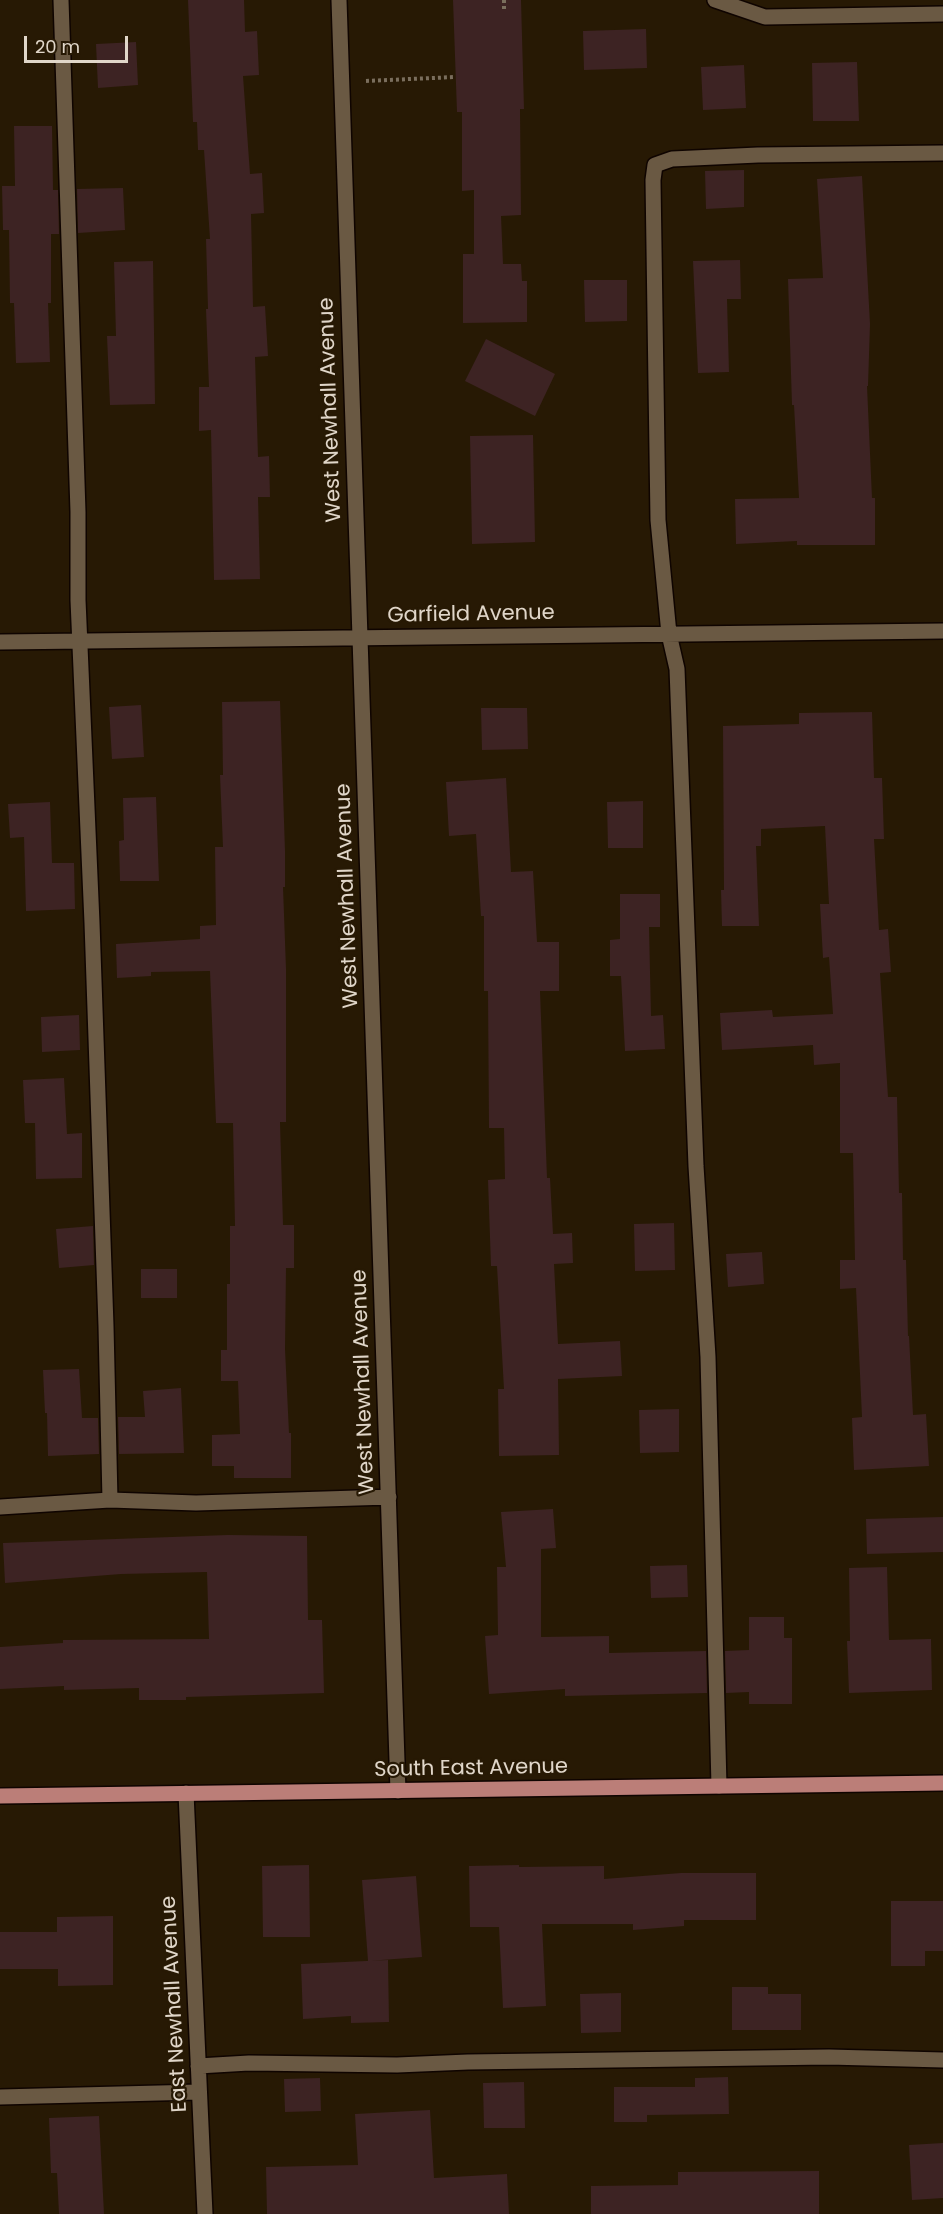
<!DOCTYPE html>
<style>
body{margin:0}
#map{position:relative;width:943px;height:2214px;overflow:hidden;background:#271904;font-family:Poppins,sans-serif}
canvas{display:block}
.scale{position:absolute;left:24px;top:36px;width:104px;height:27px;box-sizing:border-box;border:3px solid #e0d6c9;border-top:0;padding-left:8px;font-size:18px;line-height:21px;white-space:nowrap;color:#e0d6c9;-webkit-text-stroke:4px #271904;paint-order:stroke}
</style>
<div id="map">
<canvas width="943" height="2214"></canvas>
<div class="scale">20 m</div>
</div>
<script>
const c = document.querySelector('canvas').getContext('2d');
c.lineJoin = 'round';
function fill(path, color) { c.fillStyle = color; c.fill(path, 'evenodd'); }
const poly = rows => new Path2D(rows.map(r => 'M' + r).join(''));
function stroke(path, color, width, dash) { c.strokeStyle = color; c.lineWidth = width; c.lineCap = dash ? 'butt' : 'round'; c.setLineDash(dash || []); c.stroke(path); }
function label(font, color, halo, rows, align = 'center') {
  c.font = font + ' Poppins,sans-serif'; c.lineWidth = 4.5; c.setLineDash([]); c.textBaseline = 'middle'; c.strokeStyle = halo; c.fillStyle = color; for (const [text, x, y, turn = 0] of rows) {
    c.save(); c.translate(x, y); c.rotate((+turn || 0) * Math.PI / 180); c.textAlign = isNaN(turn) ? turn : align; if (halo) c.strokeText(text, 0, 0); c.fillText(text, 0, 0); c.restore();
  }
}
fill(poly([
 [188,0,244,0,245,32,257,31,259,75,243,76,250,174,262,173,264,213,251,214,253,307,265,306,268,356,255,357,258,457,269,456,270,497,258,497,260,579,214,580,211,430,199,431,199,387,209,387,206,309,208,309,206,239,210,239,204,150,198,150,197,122,193,122],
 [453,0,521,0,524,109,520,109,521,215,501,216,503,264,521,264,522,281,527,281,527,322,463,323,463,254,474,254,474,190,462,191,462,112,457,112],
 [646,29,647,68,584,70,583,31],
 [136,42,138,85,98,88,96,44],
 [857,62,859,121,813,121,812,63],
 [744,65,746,108,703,110,701,67],
 [14,126,52,126,53,190,58,190,59,234,51,234,51,303,48,303,50,362,16,363,14,303,10,303,9,230,3,230,2,186,15,186],
 [744,170,744,207,706,209,705,171],
 [862,176,870,324,868,386,867,386,872,498,875,498,875,545,797,545,797,541,736,544,735,499,799,498,794,405,792,405,788,279,823,278,817,179],
 [123,188,125,230,78,233,77,189],
 [740,260,741,299,727,299,729,372,698,373,693,261],
 [153,261,155,404,110,405,107,336,116,336,114,262],
 [584,280,627,280,627,321,585,322],
 [486,339,555,374,535,416,465,381],
 [533,435,535,542,472,544,470,436],
 [280,701,285,851,285,887,283,887,286,969,286,1122,280,1122,283,1225,294,1225,294,1268,286,1268,285,1349,289,1433,291,1433,291,1478,234,1478,234,1466,212,1466,212,1435,240,1434,238,1381,221,1381,221,1350,227,1350,227,1284,230,1284,230,1226,235,1226,233,1123,216,1123,210,971,151,972,151,976,117,978,116,944,200,939,200,926,216,925,215,847,223,847,220,775,223,775,222,702],
 [141,705,144,757,112,759,109,707],
 [481,708,527,708,528,749,482,750],
 [872,712,874,778,882,778,884,839,874,839,879,930,888,929,891,972,880,973,888,1097,897,1097,899,1193,902,1193,903,1260,906,1260,908,1336,909,1336,913,1415,926,1414,929,1466,854,1470,852,1418,862,1417,856,1288,840,1289,840,1260,855,1260,853,1153,840,1153,840,1063,814,1065,813,1045,722,1050,720,1013,772,1010,773,1017,833,1014,829,957,823,958,820,904,829,904,825,826,761,829,761,846,756,846,759,926,722,926,721,890,724,890,723,726,799,724,799,713],
 [506,778,511,872,533,871,537,942,559,942,559,991,540,991,547,1178,550,1178,553,1234,572,1233,573,1263,554,1264,558,1344,620,1341,622,1376,558,1379,559,1455,499,1456,498,1389,504,1389,497,1266,491,1266,488,1180,505,1179,504,1128,489,1128,488,991,484,991,484,916,481,916,476,834,449,836,446,782],
 [156,797,159,881,120,881,119,841,124,840,123,798],
 [643,801,643,848,608,848,607,802],
 [50,802,52,863,74,863,75,909,26,911,24,837,10,838,8,804],
 [620,894,660,894,660,927,649,927,651,1016,663,1015,665,1049,625,1051,621,976,610,976,610,940,620,939],
 [79,1015,80,1050,42,1052,41,1017],
 [64,1078,67,1134,82,1133,82,1178,36,1179,35,1123,25,1123,23,1080],
 [674,1223,675,1270,635,1271,634,1224],
 [93,1226,94,1265,59,1268,56,1229],
 [762,1252,764,1284,728,1287,726,1254],
 [141,1269,177,1269,177,1298,141,1298],
 [79,1369,82,1418,98,1418,99,1454,48,1456,47,1413,45,1413,43,1370],
 [181,1388,184,1453,119,1454,118,1417,145,1417,143,1391],
 [679,1409,679,1452,640,1453,639,1410],
 [553,1509,556,1548,541,1549,541,1637,609,1636,609,1653,706,1651,707,1693,565,1696,565,1689,489,1694,485,1636,498,1635,497,1567,506,1567,501,1512],
 [943,1517,943,1552,867,1554,866,1519],
 [228,1535,307,1536,308,1620,322,1620,324,1693,186,1697,186,1700,139,1700,139,1688,64,1690,64,1686,0,1689,0,1647,63,1643,63,1640,209,1639,207,1572,121,1574,5,1583,3,1543],
 [687,1565,688,1597,651,1598,650,1566],
 [887,1567,889,1640,931,1639,932,1690,849,1693,847,1641,850,1641,849,1568],
 [749,1617,784,1617,784,1638,792,1638,792,1704,749,1704,749,1692,726,1693,725,1651,749,1650],
 [309,1865,310,1937,263,1937,262,1866],
 [519,1865,519,1867,604,1866,604,1879,681,1873,756,1873,756,1920,684,1920,684,1926,633,1930,633,1924,542,1924,546,2006,503,2008,499,1927,470,1927,469,1866],
 [416,1876,422,1957,368,1961,362,1880],
 [891,1901,943,1901,943,1951,925,1951,925,1966,891,1966],
 [113,1916,113,1985,58,1986,58,1969,0,1969,0,1932,57,1932,57,1917],
 [388,1960,389,2022,351,2023,351,2016,303,2019,301,1964],
 [732,1987,768,1987,768,1994,801,1994,801,2030,732,2030],
 [621,1993,621,2032,581,2033,580,1994],
 [728,2077,729,2114,647,2115,647,2122,614,2122,614,2087,695,2087,695,2078],
 [320,2078,321,2111,285,2112,284,2079],
 [524,2082,525,2128,484,2128,483,2083],
 [430,2110,434,2178,507,2174,509,2214,267,2214,266,2167,358,2165,355,2114],
 [99,2116,104,2214,59,2214,57,2173,51,2173,49,2118],
 [943,2143,943,2198,912,2200,909,2145],
 [819,2171,819,2214,591,2214,591,2186,678,2185,678,2172]
]), '#3d2323');
const minor = poly([
 [61,0,78,512,78,600,92,923,106,1326,110,1500],
 [339,0,398,1791],
 [715,0,765,17,943,14],
 [0,642,943,631],
 [0,1507,110,1500,196,1503,389,1497],
 [719,1786,708,1357,696,1166,677,669,669,634,658,520,653,180,655,165,672,159,758,155,943,153],
 [186,1793,205,2214],
 [198,2066,249,2063,397,2065,468,2062,829,2057,943,2060],
 [0,2097,199,2092]
]);
const major = poly([
 [0,1796,943,1783]
]);
stroke(minor, '#0f0400', 18);
stroke(major, '#0f0400', 18);
stroke(poly([
 [504,0,504,11],
 [366,81,455,77]
]), '#7a6e5d', 4, [3, 3]);
stroke(minor, '#6a5943', 15);
stroke(major, '#bb7e78', 15);
label('21px', '#e0d6c9', '#271904', [
 ["West Newhall Avenue",331,410,-92],
 ["Garfield Avenue",471,615,-1],
 ["West Newhall Avenue",348,896,-92],
 ["West Newhall Avenue",364,1382,-92],
 ["South East Avenue",471,1769,-1],
 ["East Newhall Avenue",175,2004,-93]
]);
</script>
